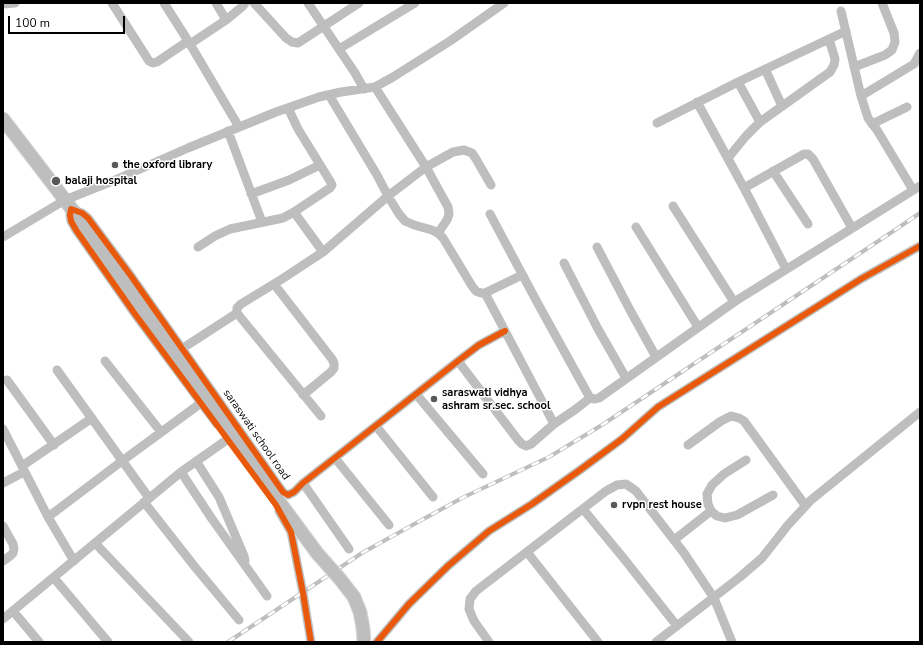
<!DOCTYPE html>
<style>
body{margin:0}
#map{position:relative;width:923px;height:645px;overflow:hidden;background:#fff;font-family:"Nunito Sans",sans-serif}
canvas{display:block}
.frame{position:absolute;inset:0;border:4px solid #000;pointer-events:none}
.scale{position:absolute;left:8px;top:16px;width:117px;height:18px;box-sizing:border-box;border:2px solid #000;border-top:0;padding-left:5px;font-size:12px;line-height:14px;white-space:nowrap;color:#000;-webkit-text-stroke:3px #fff;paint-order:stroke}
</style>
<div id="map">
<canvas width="923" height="645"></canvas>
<div class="frame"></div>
<div class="scale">100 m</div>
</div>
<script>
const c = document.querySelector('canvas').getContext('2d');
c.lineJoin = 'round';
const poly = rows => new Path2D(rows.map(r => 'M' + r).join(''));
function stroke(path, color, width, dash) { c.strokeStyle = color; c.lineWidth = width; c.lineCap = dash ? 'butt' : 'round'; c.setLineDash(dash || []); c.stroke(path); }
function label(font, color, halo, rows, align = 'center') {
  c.font = font + ' "Nunito Sans",sans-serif'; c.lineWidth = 3; c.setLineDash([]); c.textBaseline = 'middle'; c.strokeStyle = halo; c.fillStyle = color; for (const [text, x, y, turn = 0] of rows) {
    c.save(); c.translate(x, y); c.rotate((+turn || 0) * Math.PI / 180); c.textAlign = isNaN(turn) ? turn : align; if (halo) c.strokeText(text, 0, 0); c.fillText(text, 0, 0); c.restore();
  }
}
const highway = poly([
 [3,119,65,200,93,238]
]);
stroke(highway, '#dbdbdb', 15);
stroke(poly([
 [112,3,149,61,153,63,157,62,188,41],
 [164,3,190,44,239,127],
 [216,3,226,20],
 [254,3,286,38,292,42,298,43,359,3],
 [308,3,355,73,364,89],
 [3,4,15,3],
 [841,11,861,96,868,118,877,130,913,190],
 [190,44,226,20,243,6,245,3],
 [339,49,415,3],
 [854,67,885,55,892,50,895,42,894,33,882,3],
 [765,69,782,106],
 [738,82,760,122],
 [375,87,426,167,448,207,449,214,447,220,438,233],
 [329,95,377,175,388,196,399,214,405,221,414,225,432,230,438,233,443,238,472,286,476,291,481,293,485,293,522,275],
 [861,96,914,64,920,53],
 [697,102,744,188,786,269],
 [657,123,738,82,846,31],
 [872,124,907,107],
 [228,131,262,222],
 [728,158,746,136,760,122,830,72,834,65,835,59,829,39],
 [773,171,808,224],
 [744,188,804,154,808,154,813,159,852,228],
 [251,194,289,180,320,165],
 [673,206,734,302],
 [294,212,323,252],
 [490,214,537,302,590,398,595,399,599,398,734,302,920,186],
 [636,227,698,327],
 [3,237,65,200,115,180,188,148,276,112,319,97,341,92,375,87,393,77,450,41,504,3],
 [198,247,215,236,230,229,283,218,294,212,330,188,332,185,330,181,298,129,288,108],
 [597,247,630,310,656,357],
 [564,263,598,329,626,378],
 [274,284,332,359,334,363,334,368,331,372,303,395],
 [485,293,554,424],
 [183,348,237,313],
 [105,361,161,432],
 [458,361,518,440,522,444,526,446,531,444,554,424,576,409,590,398],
 [57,370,149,498],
 [7,380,54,445],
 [416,394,483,474],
 [321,416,241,318,237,313,237,308,241,304,282,279,323,252,388,196,426,167,453,152,464,150,472,153,476,159,491,185],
 [217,424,135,314,76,230,71,221,70,215,71,209,82,213,88,218,131,276,283,492,288,495,294,492,303,483,458,361,479,345,505,331],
 [376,426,433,497],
 [3,429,48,517,74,561],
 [688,445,721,421,731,416,739,418,744,421,805,505],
 [335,458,389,525],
 [746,460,724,474,712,485,707,494,708,504,711,511,717,516,725,518,737,515,773,495],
 [196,461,219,497,244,556,245,561],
 [22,466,92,418],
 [181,472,212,519,267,596],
 [3,483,24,472],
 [303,483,349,549],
 [144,502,195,567,239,620],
 [583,509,625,560,677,626],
 [279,511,291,532,303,593,311,642],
 [48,517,122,461,201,403],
 [3,526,13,544,14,549,13,553,10,556,3,561],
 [674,540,711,511],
 [95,543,189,642],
 [527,552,598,642],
 [54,578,108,642],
 [13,611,39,642],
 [3,619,181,472,228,439],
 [377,642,409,604,448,566,489,531,532,504,580,470,622,439,658,407,861,279,920,246],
 [489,642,474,621,469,609,470,599,476,591,606,491,617,485,626,484,636,491,684,553,714,598,732,642],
 [656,642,740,577,762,558,788,525,811,500,920,412]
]), '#bebebe', 9);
stroke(highway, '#bebebe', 13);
const rail = poly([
 [228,642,362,553,418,522,462,498,549,457,602,425,898,228,920,213]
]);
stroke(rail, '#bebebe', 4);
stroke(rail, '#fff', 2.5, [8]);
const highwayBridge = poly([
 [93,238,275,496,317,553,340,579,354,597,360,612,363,628,364,642]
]);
stroke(highwayBridge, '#dbdbdb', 15, []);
stroke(highwayBridge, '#bebebe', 13);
stroke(poly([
 [311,642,303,593,291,532,276,505,135,314,76,230,71,221,70,215,71,209,82,213,88,218,131,276,283,492,288,495,294,492,303,483,458,361,479,345,505,331],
 [377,642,409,604,448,566,489,531,532,504,580,470,622,439,658,407,861,279,920,246]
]), '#e8590c', 6);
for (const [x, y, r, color] of [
 [115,165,4,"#595959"],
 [56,181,5,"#595959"],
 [434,399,4,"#595959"],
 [614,505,4,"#595959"]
]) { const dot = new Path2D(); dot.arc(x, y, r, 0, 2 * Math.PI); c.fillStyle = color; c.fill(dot); stroke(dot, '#fff', 1.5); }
label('bold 11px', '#000', '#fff', [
 ["the oxford library",123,165],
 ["balaji hospital",65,181],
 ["saraswati vidhya",442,393],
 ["ashram sr.sec. school",442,406],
 ["rvpn rest house",622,505]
], 'left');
label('11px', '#000', '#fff', [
 ["saraswati school road",256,435,55]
]);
</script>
